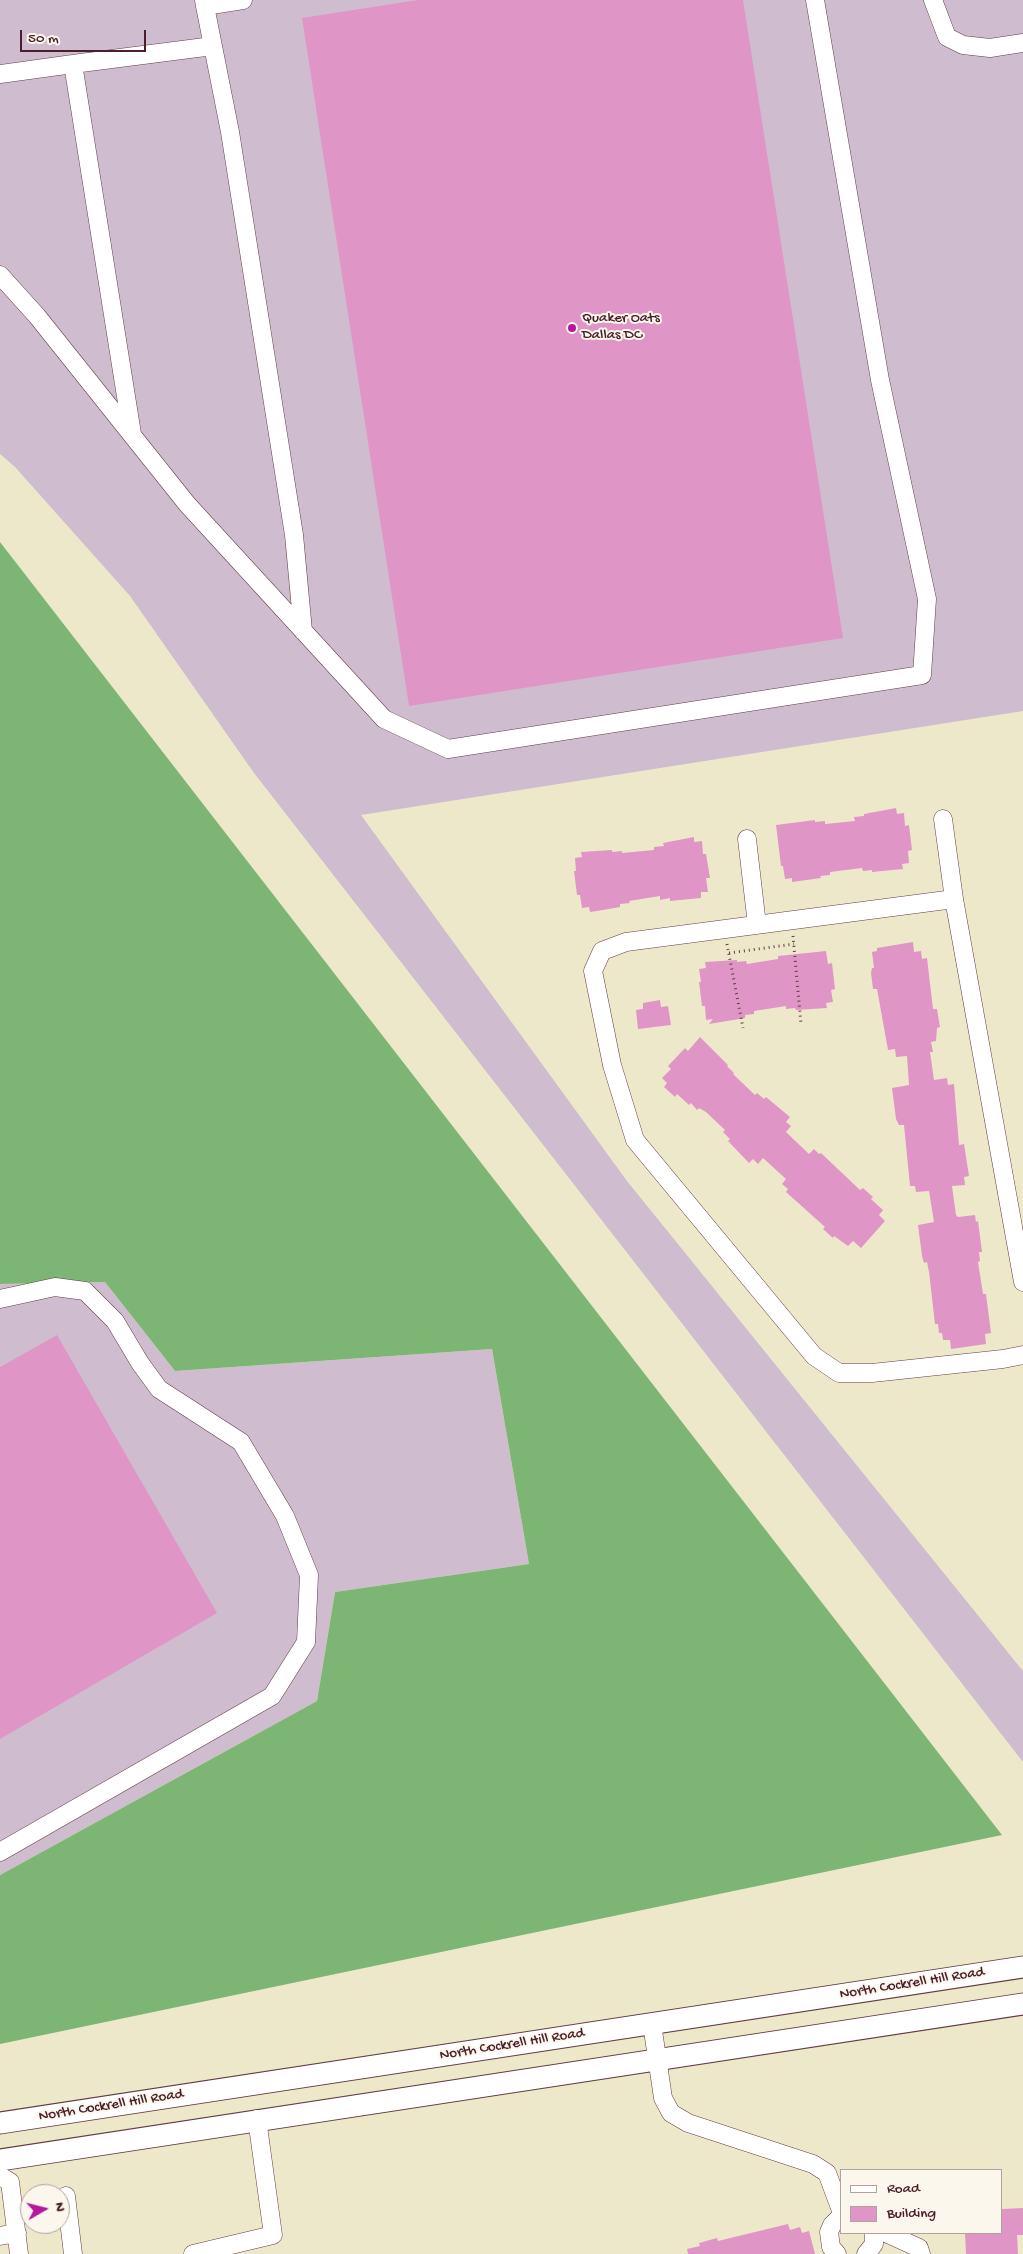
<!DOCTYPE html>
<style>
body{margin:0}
#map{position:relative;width:1023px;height:2254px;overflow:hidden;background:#eee8cb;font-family:"Gochi Hand",sans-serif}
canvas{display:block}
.legend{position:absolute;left:840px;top:2169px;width:162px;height:65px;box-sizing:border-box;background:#fbf7ec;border:1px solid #b4a19f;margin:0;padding:6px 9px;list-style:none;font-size:15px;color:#4a1f2b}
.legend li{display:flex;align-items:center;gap:10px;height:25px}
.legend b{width:25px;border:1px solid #b4a19f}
.north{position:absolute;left:20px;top:2184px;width:50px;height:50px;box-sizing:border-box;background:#fbf7ec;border:1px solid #b4a19f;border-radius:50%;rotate:82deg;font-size:14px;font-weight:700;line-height:20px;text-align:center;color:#4a1f2b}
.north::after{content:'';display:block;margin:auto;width:18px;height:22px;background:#b5179e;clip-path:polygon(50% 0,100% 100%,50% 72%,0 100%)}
.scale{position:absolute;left:20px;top:30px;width:126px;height:22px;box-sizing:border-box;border:2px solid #4a1f2b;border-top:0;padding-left:6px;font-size:15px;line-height:18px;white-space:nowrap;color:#4a1f2b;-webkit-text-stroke:4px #fbf7ec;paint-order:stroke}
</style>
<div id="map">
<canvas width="1023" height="2254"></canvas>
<ul class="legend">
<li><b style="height:6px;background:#fff"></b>Road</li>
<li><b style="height:14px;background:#e095c7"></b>Building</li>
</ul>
<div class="north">N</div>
<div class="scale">50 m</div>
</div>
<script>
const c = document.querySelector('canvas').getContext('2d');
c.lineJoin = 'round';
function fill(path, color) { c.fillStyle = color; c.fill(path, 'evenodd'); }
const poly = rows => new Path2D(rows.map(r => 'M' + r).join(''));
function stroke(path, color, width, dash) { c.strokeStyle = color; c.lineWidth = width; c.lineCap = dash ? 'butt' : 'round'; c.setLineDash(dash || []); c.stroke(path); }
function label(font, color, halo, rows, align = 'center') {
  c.font = font + ' "Gochi Hand",sans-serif'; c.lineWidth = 4; c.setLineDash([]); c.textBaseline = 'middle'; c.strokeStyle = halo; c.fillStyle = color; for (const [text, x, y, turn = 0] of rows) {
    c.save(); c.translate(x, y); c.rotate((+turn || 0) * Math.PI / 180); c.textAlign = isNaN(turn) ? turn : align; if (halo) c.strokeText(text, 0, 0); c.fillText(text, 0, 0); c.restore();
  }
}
fill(poly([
 [0,0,1023,0,1023,711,361,815,627,1181,1023,1671,1023,1762,254,773,130,596,15,467,0,454],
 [105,1282,175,1371,492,1349,529,1564,335,1592,317,1701,0,1875,0,1284]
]), '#cfbdcf');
fill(poly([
 [0,542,1002,1835,0,2044,0,1875,317,1701,335,1592,529,1564,492,1349,175,1371,105,1282,0,1284]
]), '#7db674');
fill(poly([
 [418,0,743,0,843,638,409,706,302,18],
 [896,808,897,814,904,813,905,826,909,825,912,850,908,851,909,863,902,864,903,869,872,872,872,870,863,871,862,868,830,872,830,875,820,876,821,878,792,882,792,878,785,879,783,866,781,866,776,825,815,820,815,822,825,821,825,824,855,821,854,817,864,816,864,814],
 [694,837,694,842,702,841,703,854,706,854,710,878,706,878,708,892,701,892,701,898,670,901,670,898,660,900,660,896,629,901,630,903,620,904,620,907,603,910,590,912,589,907,582,908,580,895,577,895,574,871,576,871,575,858,582,857,581,852,612,850,612,852,622,851,622,853,654,850,654,847,664,846,663,843],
 [913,942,914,952,921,951,922,959,927,958,933,1009,937,1009,940,1027,937,1028,936,1041,931,1042,933,1052,930,1052,934,1080,947,1078,948,1085,954,1084,959,1145,964,1144,969,1176,964,1177,965,1185,952,1186,956,1215,958,1217,975,1215,976,1222,978,1221,982,1252,979,1252,980,1261,978,1262,983,1294,986,1294,991,1333,985,1334,986,1344,951,1349,950,1340,943,1340,942,1333,939,1333,938,1324,935,1324,929,1272,927,1262,924,1263,922,1256,918,1225,934,1222,929,1191,916,1192,915,1186,910,1186,904,1125,899,1125,896,1119,892,1088,909,1085,907,1056,896,1057,895,1049,888,1050,877,989,873,989,871,973,872,968,874,968,872,952,877,951,877,948],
 [826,951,828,964,832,963,835,989,831,990,833,1002,826,1003,827,1008,796,1010,795,1008,786,1009,786,1006,754,1011,754,1014,745,1015,745,1018,709,1024,713,1019,706,1020,705,1006,702,1006,699,982,701,982,699,969,706,968,705,962,737,960,737,962,746,961,747,964,778,959,778,956],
 [660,1000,661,1007,668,1006,671,1025,638,1029,636,1010,643,1009,643,1003],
 [700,1037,728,1065,727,1066,734,1073,733,1074,755,1095,757,1093,764,1099,766,1097,790,1117,786,1122,791,1126,786,1132,809,1154,814,1149,819,1154,821,1153,860,1190,863,1188,873,1197,871,1199,883,1210,879,1215,885,1221,861,1248,853,1241,848,1246,834,1236,833,1238,823,1229,825,1227,786,1192,788,1189,782,1184,786,1179,763,1158,758,1164,753,1159,749,1163,728,1141,730,1139,723,1132,725,1130,706,1112,699,1108,697,1110,691,1103,689,1105,677,1094,675,1097,664,1087,667,1083,662,1078,671,1069,668,1066,685,1048,688,1051],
 [57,1335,217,1613,0,1739,0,1367],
 [1023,2208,1023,2235,1017,2235,1018,2254,966,2254,965,2233,1002,2233,1002,2209],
 [788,2224,790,2230,800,2227,802,2233,809,2231,815,2254,688,2254,687,2249,700,2246,699,2243,717,2238,718,2241]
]), '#e095c7');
const minor = poly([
 [204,0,205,6,243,0],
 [933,0,947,37,963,45,990,48,1023,43],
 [205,6,230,132,294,535,303,631],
 [0,74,73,64],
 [0,275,37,316,187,504,384,719,448,749,922,675,927,599,880,380,815,0],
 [132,434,73,64,213,46],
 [943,819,954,899,1023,1282],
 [747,839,757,925],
 [954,899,626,942,602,951,593,971,612,1065,635,1140,814,1356,839,1373,872,1373,1003,1359,1023,1355],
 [0,1299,55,1287,85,1291,115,1321,140,1363,159,1389,241,1442,285,1516,309,1575,306,1642,272,1696,0,1852],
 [652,2024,663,2098,671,2113,688,2123,813,2164,827,2173,842,2213],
 [0,2176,10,2182,19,2254],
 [66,2196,73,2254],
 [886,2233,919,2248,921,2254],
 [0,2236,17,2233],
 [193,2254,273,2235,257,2119],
 [837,2254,831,2247,829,2232,832,2225,842,2215],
 [866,2254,874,2244,874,2233]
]);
const major = poly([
 [0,2123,1023,1967],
 [0,2160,1023,2004]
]);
stroke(minor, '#633d43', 19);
stroke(major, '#633d43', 23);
stroke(poly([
 [793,936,801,1024],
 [727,944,743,1028],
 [729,953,794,944]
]), '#633d43', 3, [1, 4]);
stroke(minor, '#fff', 18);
stroke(major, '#fff', 21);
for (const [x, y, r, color] of [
 [572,328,5,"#b5179e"]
]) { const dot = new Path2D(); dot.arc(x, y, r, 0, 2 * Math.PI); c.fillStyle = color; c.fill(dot); stroke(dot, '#fbf7ec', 2); }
label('15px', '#4a1f2b', '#fbf7ec', [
 ["Quaker Oats",582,319],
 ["Dallas DC",582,336]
], 'left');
label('15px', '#4a1f2b', '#fbf7ec', [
 ["North Cockrell Hill Road",912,1984,-9],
 ["North Cockrell Hill Road",512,2045,-9],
 ["North Cockrell Hill Road",111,2106,-9]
]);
</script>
